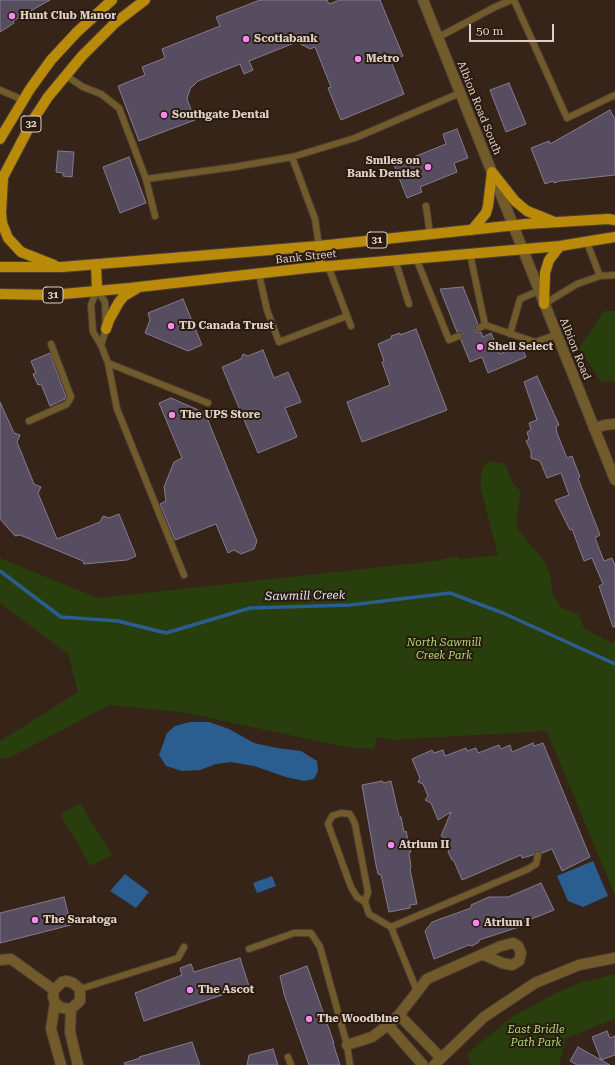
<!DOCTYPE html>
<style>
body{margin:0}
#map{position:relative;width:615px;height:1065px;overflow:hidden;background:#352417;font-family:"Roboto Serif",serif}
canvas{display:block}
.scale{position:absolute;left:469px;top:24px;width:85px;height:18px;box-sizing:border-box;border:2px solid #dcd0c8;border-top:0;padding-left:5px;font-size:12px;line-height:14px;white-space:nowrap;color:#dcd0c8;-webkit-text-stroke:3px #2b1b0e;paint-order:stroke}
</style>
<div id="map">
<canvas width="615" height="1065"></canvas>
<div class="scale">50 m</div>
</div>
<script>
const c = document.querySelector('canvas').getContext('2d');
c.lineJoin = 'round';
function fill(path, color) { c.fillStyle = color; c.fill(path, 'evenodd'); }
const poly = rows => new Path2D(rows.map(r => 'M' + r).join(''));
function stroke(path, color, width, dash) { c.strokeStyle = color; c.lineWidth = width; c.lineCap = dash ? 'butt' : 'round'; c.setLineDash(dash || []); c.stroke(path); }
function label(font, color, halo, rows, align = 'center') {
  c.font = font + ' "Roboto Serif",serif'; c.lineWidth = 4; c.setLineDash([]); c.textBaseline = 'middle'; c.strokeStyle = halo; c.fillStyle = color; for (const [text, x, y, turn = 0] of rows) {
    c.save(); c.translate(x, y); c.rotate((+turn || 0) * Math.PI / 180); c.textAlign = isNaN(turn) ? turn : align; if (halo) c.strokeText(text, 0, 0); c.fillText(text, 0, 0); c.restore();
  }
}
fill(poly([
 [604,311,615,311,615,381,601,382,579,348],
 [489,461,505,464,511,480,521,492,516,521,518,529,543,560,550,573,553,596,563,609,578,614,584,628,611,643,615,642,615,896,547,731,390,740,377,737,374,749,345,747,187,713,110,705,7,759,0,758,0,741,78,692,68,654,0,603,0,558,98,598,435,561,456,556,461,559,498,555,481,490,481,474,483,466],
 [80,803,112,855,91,866,60,815],
 [615,974,615,1019,566,1038,559,1065,471,1065,467,1054,512,1017,558,992,580,983]
]), '#283e0d');
fill(poly([
 [190,722,209,722,229,729,254,743,277,748,301,751,317,761,318,771,314,779,304,781,286,777,254,766,231,762,216,764,200,770,182,771,166,766,159,755,167,733,175,726],
 [593,861,608,896,583,907,568,901,557,876],
 [125,874,149,892,136,908,110,891],
 [272,876,276,886,257,893,253,883]
]), '#2b5e90');
stroke(poly([
 [0,571,61,617,118,621,166,633,250,608,350,605,450,593,503,613,615,664]
]), '#2b5e90', 3.5);
const building = poly([
 [0,0,50,0,13,21,14,23,0,32,0,0],
 [260,0,327,0,329,4,340,0,380,0,403,56,391,61,404,94,341,120,328,88,331,87,315,47,310,49,297,42,249,61,253,70,244,74,240,64,198,81,190,89,187,99,195,120,139,141,118,86,145,75,142,67,165,58,162,49,220,26,216,17,260,0],
 [509,83,526,124,506,132,490,90,509,83],
 [610,110,615,119,615,175,560,181,554,183,553,181,545,184,531,148,549,141,550,144,610,110],
 [457,129,468,158,454,163,457,172,420,187,422,192,407,198,394,165,446,144,443,134,457,129],
 [58,151,74,152,72,177,63,176,63,173,56,172,58,151],
 [129,157,146,203,120,213,103,167,129,157],
 [463,287,478,324,475,327,476,332,481,332,483,337,491,333,500,354,521,345,526,357,488,373,482,357,470,362,461,340,463,334,457,332,440,289,463,287],
 [183,299,202,345,188,351,145,333,150,320,148,313,183,299],
 [416,329,447,410,362,442,347,402,390,385,382,362,384,361,378,344,392,338,391,336,400,333,400,335,416,329],
 [263,350,274,378,288,372,301,402,285,408,297,437,258,453,222,367,241,359,243,354,248,356,263,350],
 [50,353,66,397,65,399,50,406,41,384,38,385,33,374,36,373,31,361,50,353],
 [537,376,559,425,556,427,557,433,567,458,572,456,580,477,578,478,600,535,595,538,604,561,612,558,615,566,615,627,613,627,599,586,603,584,592,558,584,561,572,529,570,530,555,500,569,495,561,473,547,478,540,461,531,458,531,451,526,441,529,439,527,432,531,430,529,423,537,420,524,382,537,376],
 [171,398,205,413,257,541,254,549,241,554,234,550,228,553,216,524,175,540,160,504,166,501,164,487,174,462,182,458,159,403,171,398],
 [0,402,14,433,20,435,17,442,34,484,41,487,38,493,57,539,100,522,103,516,109,518,119,514,136,556,127,560,84,564,83,561,20,535,15,536,0,519,0,402],
 [533,743,534,746,543,743,590,857,562,871,552,849,542,853,537,851,533,855,522,858,521,855,462,880,454,861,452,860,448,852,449,849,445,838,441,836,451,812,438,820,431,803,425,800,428,796,423,784,418,782,420,778,412,759,432,750,434,753,443,750,445,756,466,748,467,751,476,748,478,753,499,745,501,749,510,745,512,752,533,743],
 [382,781,384,783,391,781,399,816,401,817,404,832,406,831,411,852,409,853,411,867,410,869,417,904,410,905,410,908,389,912,381,875,378,874,376,865,362,785,382,781],
 [541,883,554,910,519,924,519,927,479,940,479,942,472,946,469,945,434,959,425,931,432,922,471,908,471,905,489,897,508,897,541,883],
 [64,897,71,925,0,943,0,913,64,897],
 [240,958,249,986,144,1021,135,993,182,975,180,968,191,964,194,972,240,958],
 [307,966,334,1043,333,1043,340,1065,309,1065,284,994,280,976,307,966],
 [607,1031,610,1038,615,1036,615,1055,601,1060,592,1037,607,1031],
 [192,1042,200,1065,125,1065,124,1063,140,1058,139,1057,192,1042],
 [578,1047,610,1065,577,1065,570,1061,578,1047],
 [273,1049,278,1065,247,1065,249,1055,273,1049]
]);
fill(building, '#574d61');
stroke(building, '#857b91', 1);
const service = poly([
 [514,0,567,118,615,95],
 [437,38,493,8,511,0],
 [65,75,83,87,101,94,119,108,146,179,155,216],
 [0,90,23,100],
 [146,179,234,167,292,157],
 [426,206,430,234],
 [319,246,315,219,292,157,355,138,460,93],
 [470,254,485,325],
 [416,258,449,340,459,336],
 [395,260,409,304],
 [328,266,351,326],
 [259,274,267,310,279,342,347,316],
 [600,276,615,275],
 [97,290,91,305,93,332,101,345,108,363,117,409,184,575],
 [97,290,105,302,106,329,101,345],
 [544,304,577,284,600,276,586,240],
 [479,328,485,325,535,342,556,335],
 [510,334,520,299,538,291],
 [108,363,208,403],
 [29,421,67,404,71,397,51,344],
 [365,902,357,897,351,887,328,824,332,816,341,813,350,814,355,824,368,892,365,902,369,914,391,927,417,991],
 [391,927,528,869,536,864,538,855],
 [249,949,294,933,311,933,320,947,347,1045,350,1065],
 [80,989,178,958,184,947],
 [288,1057,291,1065]
]);
const minor = poly([
 [594,428,605,425,615,424],
 [0,960,11,959,54,990],
 [55,1003,62,1008,71,1009,80,1001,80,989,73,983,67,981,62,982,54,990,53,996,55,1003,51,1029,61,1065],
 [71,1009,70,1032,78,1065],
 [399,1015,441,1058],
 [388,1025,423,1065],
 [347,1045,372,1037,388,1025,399,1015,427,979,501,946,513,943,518,946,521,953,519,961,512,965,502,963,484,955]
]);
const tertiary = poly([
 [423,0,615,480],
 [434,1065,484,1017,535,983,579,965,615,958]
]);
const primary = poly([
 [0,139,30,89,51,60,77,32,112,0],
 [492,172,515,201,527,211,552,221],
 [3,178,1,213,2,223,8,238,21,252,54,265],
 [0,183,33,120,48,97,82,56,115,23,145,0],
 [472,230,486,213,488,206,492,172],
 [319,246,320,267],
 [96,264,97,290],
 [0,267,62,267,319,246,526,224,608,219,615,220],
 [0,294,52,295,130,288,307,268,560,246,615,237],
 [544,304,545,273,549,260,560,246],
 [106,329,109,320,119,302,124,296,136,289]
]);
stroke(service, '#504033', 8);
stroke(minor, '#504033', 12);
stroke(tertiary, '#504033', 12);
stroke(primary, '#504033', 12);
stroke(service, '#715b2b', 6);
stroke(minor, '#715b2b', 10);
stroke(tertiary, '#715b2b', 10);
stroke(primary, '#ba8b09', 10);
for (const [x, y, r, color] of [
 [12,16,4,"#f38af2"],
 [246,39,4,"#f38af2"],
 [358,59,4,"#f38af2"],
 [164,115,4,"#f38af2"],
 [428,167,4,"#f38af2"],
 [171,326,4,"#f38af2"],
 [480,347,4,"#f38af2"],
 [172,415,4,"#f38af2"],
 [391,845,4,"#f38af2"],
 [35,920,4,"#f38af2"],
 [476,923,4,"#f38af2"],
 [190,990,4,"#f38af2"],
 [309,1019,4,"#f38af2"]
]) { const dot = new Path2D(); dot.arc(x, y, r, 0, 2 * Math.PI); c.fillStyle = color; c.fill(dot); stroke(dot, '#2b1b0e', 1.5); }
for (const [x, y, w] of [
 [31,124,20],
 [377,240,20],
 [53,295,20]
]) { const box = new Path2D(); box.roundRect(x - w / 2, y - 8, w, 16, 3); c.fillStyle = '#2b1b0e'; c.fill(box); stroke(box, '#dcd0c8', 1); }
label('bold 10px', '#dcd0c8', null, [
 ["32",31,124],
 ["31",377,240],
 ["31",53,295]
]);
label('bold 11px', '#dcd0c8', '#2b1b0e', [
 ["Hunt Club Manor",20,16],
 ["Scotiabank",254,39],
 ["Metro",366,59],
 ["Southgate Dental",172,115],
 ["Smiles on",420,161,"right"],
 ["Bank Dentist",420,174,"right"],
 ["TD Canada Trust",179,326],
 ["Shell Select",488,347],
 ["The UPS Store",180,415],
 ["Atrium II",399,845],
 ["The Saratoga",43,920],
 ["Atrium I",484,923],
 ["The Ascot",198,990],
 ["The Woodbine",317,1019]
], 'left');
label('11px', '#dcd0c8', '#2b1b0e', [
 ["Albion Road South",479,108,68],
 ["Bank Street",306,257,-6],
 ["Albion Road",575,349,68]
]);
label('italic 11px', '#aad87e', '#2b1b0e', [
 ["North Sawmill",444,643],
 ["Creek Park",444,656],
 ["East Bridle",536,1030],
 ["Path Park",536,1043]
]);
label('italic 12px', '#d7e5f4', '#2b1b0e', [
 ["Sawmill Creek",305,596,-1]
]);
</script>
